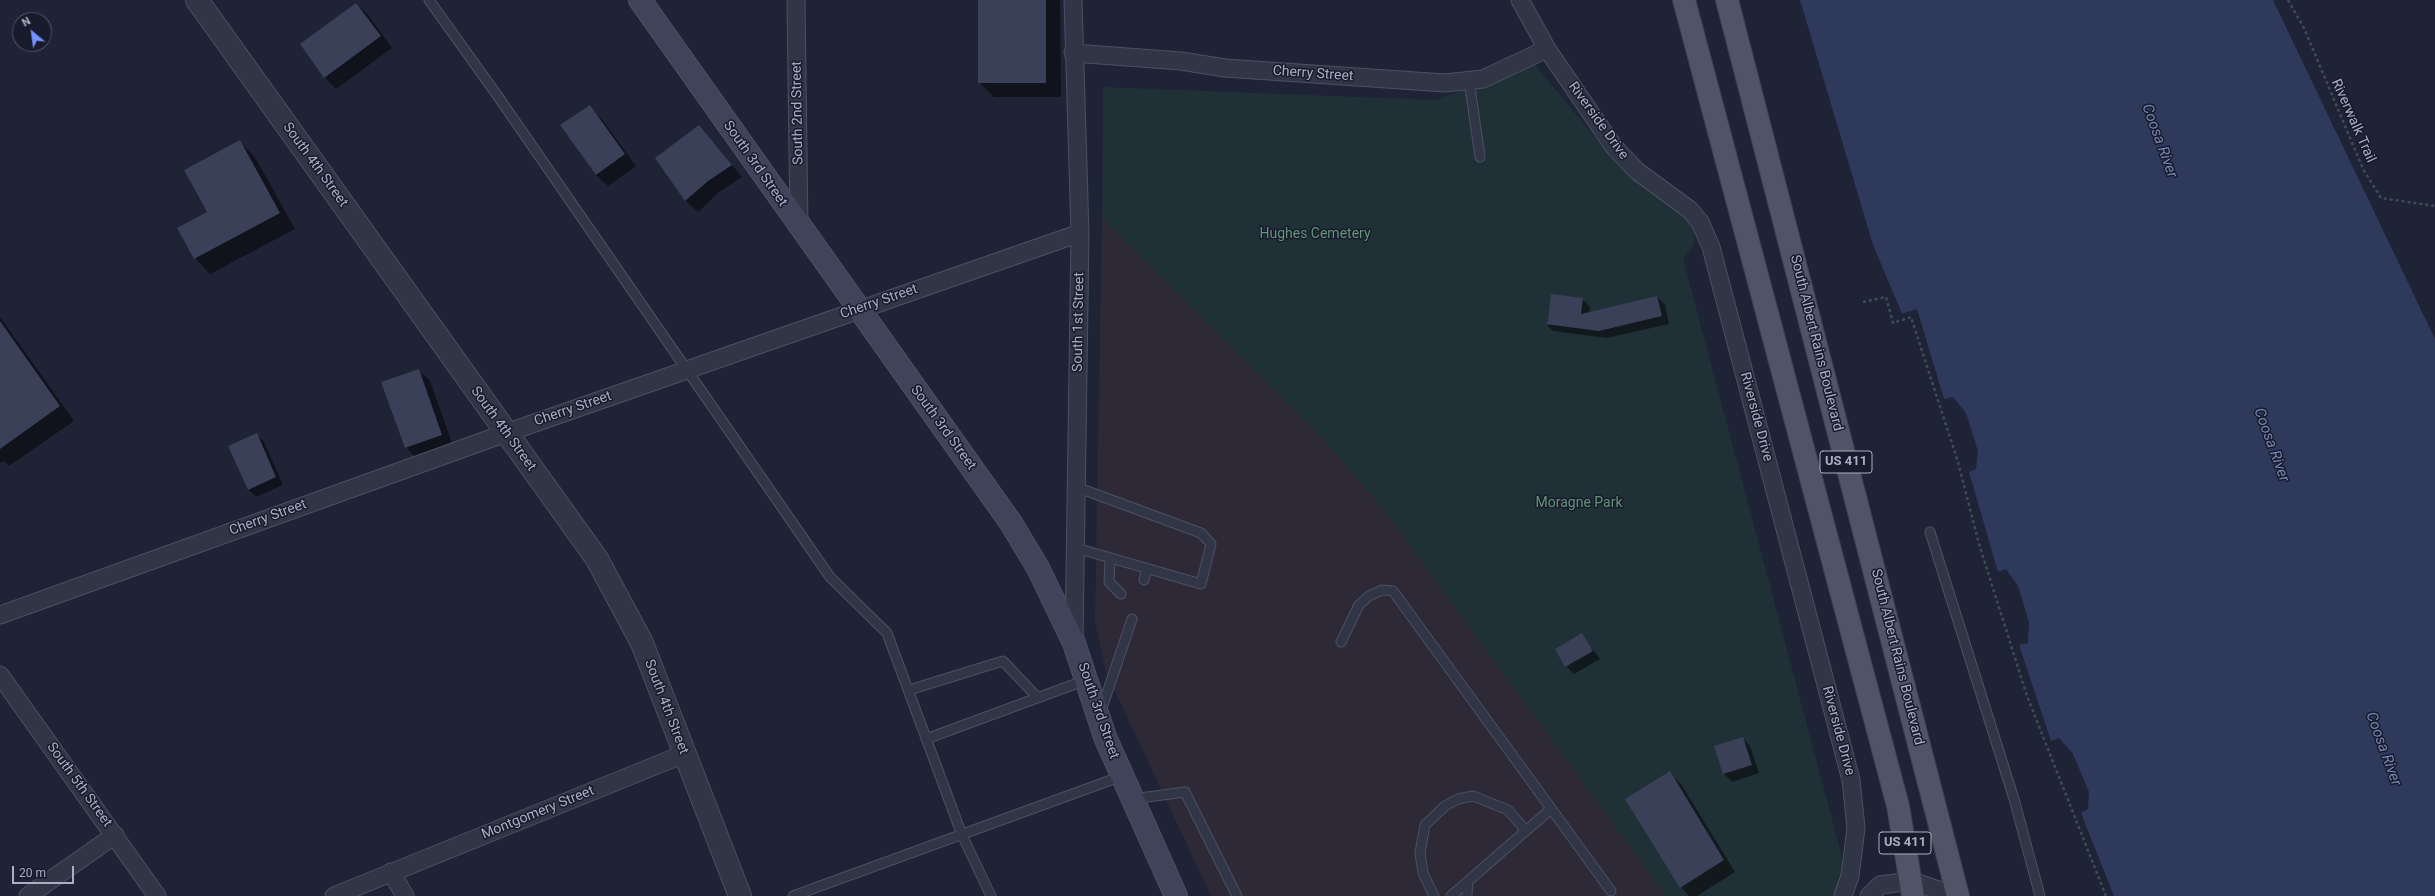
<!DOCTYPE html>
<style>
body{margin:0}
#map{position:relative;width:2435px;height:896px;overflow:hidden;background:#1e2336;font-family:Roboto,sans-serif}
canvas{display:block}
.north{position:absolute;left:12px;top:12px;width:40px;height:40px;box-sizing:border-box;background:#171b2b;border:1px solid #525668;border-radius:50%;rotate:331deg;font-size:11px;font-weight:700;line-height:16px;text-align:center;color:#aaafc4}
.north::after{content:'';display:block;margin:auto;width:14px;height:18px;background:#7690fd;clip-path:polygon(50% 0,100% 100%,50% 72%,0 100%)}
.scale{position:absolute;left:12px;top:866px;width:62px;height:18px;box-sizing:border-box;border:2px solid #aaafc4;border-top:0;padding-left:5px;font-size:12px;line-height:14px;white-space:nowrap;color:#aaafc4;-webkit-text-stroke:3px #171b2b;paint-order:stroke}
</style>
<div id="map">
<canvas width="2435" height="896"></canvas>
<div class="north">N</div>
<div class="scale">20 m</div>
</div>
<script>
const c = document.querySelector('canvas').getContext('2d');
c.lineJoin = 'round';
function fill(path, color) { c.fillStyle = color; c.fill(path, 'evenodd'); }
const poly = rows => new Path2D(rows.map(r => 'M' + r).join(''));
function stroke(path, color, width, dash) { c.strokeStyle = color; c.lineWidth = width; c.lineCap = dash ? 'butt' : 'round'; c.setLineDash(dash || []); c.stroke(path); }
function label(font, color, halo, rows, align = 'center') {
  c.font = font + ' Roboto,sans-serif'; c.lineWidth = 3; c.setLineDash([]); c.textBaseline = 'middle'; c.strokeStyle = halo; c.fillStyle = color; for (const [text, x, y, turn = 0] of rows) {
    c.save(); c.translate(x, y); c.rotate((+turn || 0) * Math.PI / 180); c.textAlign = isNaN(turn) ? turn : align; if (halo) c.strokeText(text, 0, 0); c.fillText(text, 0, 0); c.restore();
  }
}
fill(poly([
 [1102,218,1326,442,1383,509,1666,896,1211,896,1106,672,1095,620]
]), '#2e2937');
fill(poly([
 [1535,65,1622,170,1667,200,1690,223,1694,233,1694,245,1683,259,1844,864,1836,896,1666,896,1383,509,1326,442,1102,218,1103,87,1435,100]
]), '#203037');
fill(poly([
 [1800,0,2273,0,2435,339,2435,896,2101,896,1903,316,1873,245]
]), '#2e395c');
fill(poly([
 [1917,309,1944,399,1953,397,1966,413,1978,451,1976,469,1969,472,1998,572,2006,569,2018,586,2029,622,2028,643,2019,645,2051,741,2059,738,2073,754,2089,792,2088,809,2081,813,2114,896,2099,896,2033,735,1903,319,1901,314]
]), '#1e2336');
fill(poly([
 [979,0,1060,0,1061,97,994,97,979,82],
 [356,4,368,15,392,48,336,89,325,77,301,44],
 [590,107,601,118,636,166,608,186,596,175,561,126],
 [699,126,742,177,719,192,698,212,686,201,656,158],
 [240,142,255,157,295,229,210,274,195,258,208,212],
 [1657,297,1665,305,1669,324,1607,338,1553,331,1546,324,1582,299,1590,307,1589,313],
 [0,317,74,421,9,466,4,461,0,463],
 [418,370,430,381,453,446,417,459,406,447],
 [256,434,264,442,283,485,256,497,248,489],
 [1581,634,1600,659,1574,674,1566,666],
 [1742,738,1750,746,1759,773,1732,782,1724,774,1716,747],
 [1669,773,1681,784,1735,872,1697,896,1689,896,1681,887]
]), '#0007');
fill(poly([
 [978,0,1046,0,1046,83,978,83],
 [356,3,381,36,324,78,300,44],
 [590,105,625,154,596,175,560,125],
 [699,125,732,165,708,181,685,201,655,158],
 [240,140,280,213,194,259,177,228,207,212,184,170],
 [1551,294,1583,298,1581,314,1657,296,1662,316,1599,331,1545,324,1548,321],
 [0,321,60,406,0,449],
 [419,369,442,435,405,448,381,382],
 [257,433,276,477,248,490,228,446],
 [1582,633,1593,651,1565,667,1555,649],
 [1743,737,1752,765,1723,774,1714,746],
 [1670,771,1724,860,1680,888,1625,799]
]), '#394057');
const service = poly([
 [429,0,497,95,830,577,887,633,962,835,991,896],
 [1469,80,1480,157],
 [1930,532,2014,799,2040,896],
 [1076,548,1201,584,1211,544,1201,533,1076,487],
 [1110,558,1109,582,1121,594],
 [1144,580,1147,568],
 [1341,642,1359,605,1369,596,1382,590,1393,591,1611,891],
 [909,690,1003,661,1037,697],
 [1101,711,1132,619],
 [926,739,1086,680],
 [1132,799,1185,792,1237,896],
 [793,896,1122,776],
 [1434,896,1423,873,1420,853,1425,825,1445,806,1458,799,1473,796,1508,810,1526,831],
 [1451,896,1551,809],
 [1467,896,1468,881]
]);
const minor = poly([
 [796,0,799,227],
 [1073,0,1080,233,1074,642],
 [1520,0,1547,49,1614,147,1637,171,1690,210,1700,222,1711,247,1851,780,1856,828,1850,876,1843,896],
 [1073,53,1181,61,1225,68,1445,83,1483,79,1547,49],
 [0,615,506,433,1080,233],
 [0,675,157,896],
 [391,872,405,896],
 [28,896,115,835],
 [334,896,684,754],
 [1869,896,1880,885,1912,881,1956,896]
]);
const tertiary = poly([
 [197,0,597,559,642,643,740,896]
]);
const secondary = poly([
 [640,0,1011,523,1038,568,1074,643,1105,737,1176,896]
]);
const primary = poly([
 [1684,0,1898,806,1913,896],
 [1727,0,1958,896]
]);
stroke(service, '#4c5062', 11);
stroke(minor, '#4c5062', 19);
stroke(tertiary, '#4c5062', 24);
stroke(secondary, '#4c5062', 24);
stroke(primary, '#3a3f50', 24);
stroke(poly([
 [2288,0,2304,28,2363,169,2381,198,2435,206],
 [1863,302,1886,297,1893,323,1911,317,1958,462,1979,544,2027,696,2106,896]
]), '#3d4d55', 2.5, [3, 3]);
stroke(service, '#313647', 9);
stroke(minor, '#313647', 17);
stroke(tertiary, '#313647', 22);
stroke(secondary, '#3f445a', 22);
stroke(primary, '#4f5467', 22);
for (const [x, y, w] of [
 [1846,462,52],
 [1905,843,52]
]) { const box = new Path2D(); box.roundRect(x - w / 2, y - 11, w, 22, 3); c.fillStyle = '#171b2b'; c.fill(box); stroke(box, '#aaafc4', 1); }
label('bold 13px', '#aaafc4', null, [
 ["US 411",1846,462],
 ["US 411",1905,843]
]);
label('14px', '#aaafc4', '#171b2b', [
 ["Cherry Street",1313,74,4],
 ["South 2nd Street",798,113,-91],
 ["Riverside Drive",1598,121,54],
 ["Riverwalk Trail",2353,121,66],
 ["South 3rd Street",755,164,55],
 ["South 4th Street",315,165,54],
 ["Cherry Street",879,302,-19],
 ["South 1st Street",1079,322,-89],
 ["South Albert Rains Boulevard",1816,343,76],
 ["Cherry Street",573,409,-19],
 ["Riverside Drive",1756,417,75],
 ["South 3rd Street",943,428,54],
 ["South 4th Street",503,429,54],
 ["Cherry Street",268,518,-20],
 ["South Albert Rains Boulevard",1897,657,76],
 ["South 4th Street",666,707,69],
 ["South 3rd Street",1098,711,71],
 ["Riverside Drive",1838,731,75],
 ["South 5th Street",79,785,54],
 ["Montgomery Street",538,813,-22]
]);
label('14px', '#629577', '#171b2b', [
 ["Hughes Cemetery",1315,234],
 ["Moragne Park",1579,503]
]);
label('italic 15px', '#7986b3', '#171b2b', [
 ["Coosa River",2159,141,70],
 ["Coosa River",2271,445,70],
 ["Coosa River",2383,749,70]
]);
</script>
